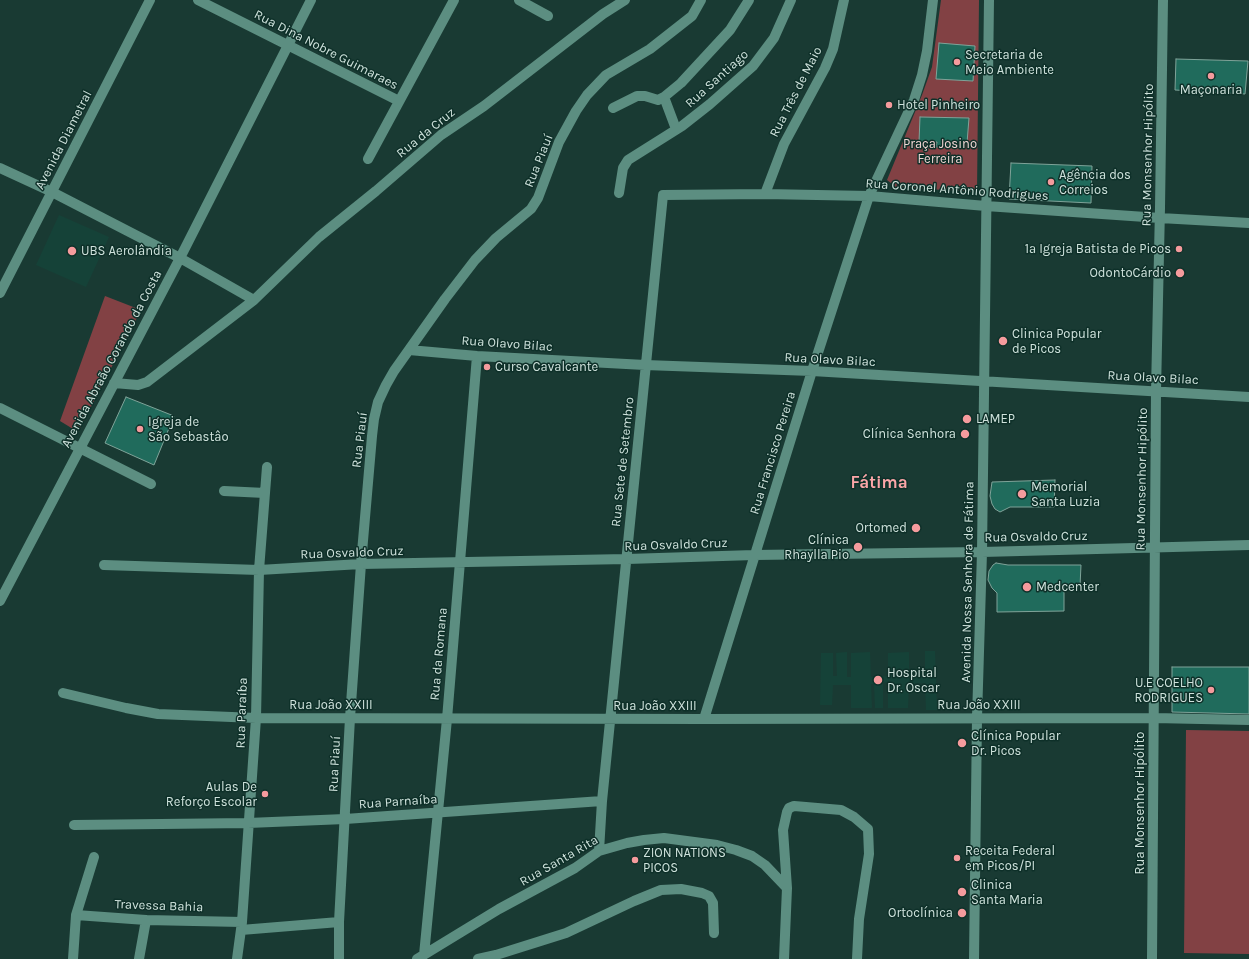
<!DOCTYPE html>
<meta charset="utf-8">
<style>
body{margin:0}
canvas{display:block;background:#193a33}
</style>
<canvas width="1249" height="959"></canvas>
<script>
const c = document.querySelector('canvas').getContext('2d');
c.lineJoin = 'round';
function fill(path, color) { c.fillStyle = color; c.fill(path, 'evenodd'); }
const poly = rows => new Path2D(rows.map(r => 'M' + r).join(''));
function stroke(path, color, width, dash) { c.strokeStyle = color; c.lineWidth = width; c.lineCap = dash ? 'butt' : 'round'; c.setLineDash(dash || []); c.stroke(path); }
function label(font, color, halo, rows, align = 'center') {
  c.font = font + ' Karla,sans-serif'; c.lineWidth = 3; c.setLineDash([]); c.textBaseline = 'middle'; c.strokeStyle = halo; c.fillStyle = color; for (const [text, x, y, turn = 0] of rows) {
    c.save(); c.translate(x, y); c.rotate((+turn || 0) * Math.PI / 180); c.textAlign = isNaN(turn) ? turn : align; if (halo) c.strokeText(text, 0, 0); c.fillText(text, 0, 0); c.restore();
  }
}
fill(poly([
 [59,215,109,237,86,287,36,265],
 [925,651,935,651,937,710,926,710,925,683,909,684,908,708,888,708,888,682,883,683,883,708,875,708,874,684,871,684,872,708,851,708,851,685,833,685,832,705,820,705,821,653,833,653,833,676,837,676,836,653,847,652,847,677,851,677,851,653,870,652,871,677,888,676,888,653,909,652,909,676,925,676]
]), '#154238');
fill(poly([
 [941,0,979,0,977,192,896,187,887,180,922,95,932,67],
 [105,296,141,310,78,432,60,421],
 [1186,730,1249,731,1249,954,1184,953]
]), '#824144');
const building = poly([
 [939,43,975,46,973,81,936,79,939,43],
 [1176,59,1248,61,1245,94,1175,90,1176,59],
 [920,117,969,118,967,143,953,143,953,147,936,147,937,142,919,142,920,117],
 [1011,163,1092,166,1091,203,1009,199,1011,163],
 [126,397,174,416,154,465,105,443,126,397],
 [1055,480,1054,507,1010,507,1000,512,995,509,992,504,990,496,992,482,1055,480],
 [996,563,1008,565,1081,565,1080,586,1064,586,1064,611,997,612,997,593,992,588,988,580,989,571,993,565,996,563],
 [1172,667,1249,667,1249,714,1172,712,1172,667]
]);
fill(building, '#206b5c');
stroke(building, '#7fa399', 1);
stroke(poly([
 [198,0,399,101],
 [519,0,548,16],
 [664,97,676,129],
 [613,108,637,96,645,96,658,100,664,97,681,83,730,30,749,0],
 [368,159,454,0],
 [0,168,52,192,180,258,254,300],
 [619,193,623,168,628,160,682,126,710,104,753,66,774,38,791,0],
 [765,194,784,144,825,68,833,49,844,0],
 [0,293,150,0],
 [409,350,477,356,645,365,812,371,1249,397],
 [114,383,138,385,147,382,254,300,319,237,376,191,441,135,484,106,603,14,625,0],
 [0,408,151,484],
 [224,491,265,493],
 [104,565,259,570,361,564,627,559,754,555,982,552,1249,545],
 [0,601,180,258,311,0],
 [63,693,126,708,158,714,256,718,704,719,1154,718,1249,720],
 [704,719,812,371,869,196,914,100,922,75,927,51,933,0],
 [74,825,248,823,345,819,602,801],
 [599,851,602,801,663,195,765,194,869,196,986,206,1160,218,1249,223],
 [76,915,146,920,242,922],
 [241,930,339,922],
 [424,955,447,719,477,356],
 [73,959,76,915,94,857],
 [139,959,146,920],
 [237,959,242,922,256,718,259,570,267,467],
 [339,959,339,922,350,718,361,564,372,436,374,419,378,402,386,385,394,371,445,299,475,260,496,238,531,209,538,198,559,142,576,111,587,95,606,75,650,49,692,16,701,0],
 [417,959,499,909,575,868,599,851,627,843,644,840,664,838,717,845,736,850,752,856,765,865,787,888],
 [478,959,496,955,566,933,634,901,661,890,681,889,702,893,709,896,713,903,714,933],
 [784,959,787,888,783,830,787,812,789,808,794,806,841,810,854,817,868,829,869,854,859,919,857,959],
 [974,959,977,718,982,552,989,0],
 [1152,959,1156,391,1160,208,1163,0]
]), '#5c8e81', 10);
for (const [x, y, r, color] of [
 [957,62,4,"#f59b9d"],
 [1211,76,4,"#f59b9d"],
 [889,105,4,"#f59b9d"],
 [1051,182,4,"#f59b9d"],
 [1179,249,4,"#f59b9d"],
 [72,251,5,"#f59b9d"],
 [1180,273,5,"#f59b9d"],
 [1003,341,5,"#f59b9d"],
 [487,367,4,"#f59b9d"],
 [967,419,5,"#f59b9d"],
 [140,429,4,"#f59b9d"],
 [965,434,5,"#f59b9d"],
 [1022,494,5,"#f59b9d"],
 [916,528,5,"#f59b9d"],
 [858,547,5,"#f59b9d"],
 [1027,587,5,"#f59b9d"],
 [878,680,5,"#f59b9d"],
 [1211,690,4,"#f59b9d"],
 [962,743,5,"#f59b9d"],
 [265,794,4,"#f59b9d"],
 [957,858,4,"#f59b9d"],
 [635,860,4,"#f59b9d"],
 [962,892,5,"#f59b9d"],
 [962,913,5,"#f59b9d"]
]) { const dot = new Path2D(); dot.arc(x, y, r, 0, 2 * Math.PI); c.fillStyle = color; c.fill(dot); stroke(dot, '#0e3029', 1.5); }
label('13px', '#cfe2dc', '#0e3029', [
 ["Rua Dina Nobre Guimaraes",326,50,27],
 ["Rua Santiago",717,79,-42],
 ["Rua Três de Maio",796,92,-63],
 ["Rua da Cruz",426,133,-39],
 ["Avenida Diametral",64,140,-63],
 ["Rua Monsenhor Hipólito",1148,155,-89],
 ["Rua Piauí",539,161,-68],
 ["Rua Coronel Antônio Rodrigues",957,190,4],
 ["Rua Olavo Bilac",507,344,4],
 ["Avenida Abraão Corando da Costa",112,359,-62],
 ["Rua Olavo Bilac",830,360,3],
 ["Rua Olavo Bilac",1153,378,3],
 ["Rua Piauí",360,440,-83],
 ["Rua Francisco Pereira",773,453,-73],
 ["Rua Sete de Setembro",623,462,-84],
 ["Rua Monsenhor Hipólito",1142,479,-89],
 ["Rua Osvaldo Cruz",1036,537,-1],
 ["Rua Osvaldo Cruz",676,545,-2],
 ["Rua Osvaldo Cruz",352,553,-2],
 ["Avenida Nossa Senhora de Fátima",968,582,-89],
 ["Rua da Romana",439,654,-85],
 ["Rua João XXIII",331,705],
 ["Rua João XXIII",979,705],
 ["Rua João XXIII",655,706],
 ["Rua Paraíba",242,713,-88],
 ["Rua Piauí",335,764,-87],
 ["Rua Parnaíba",398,802,-4],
 ["Rua Monsenhor Hipólito",1140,803,-90],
 ["Rua Santa Rita",559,861,-30],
 ["Travessa Bahia",159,906,2]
]);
label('13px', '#cfe2dc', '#0e3029', [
 ["Secretaria de",965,55],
 ["Meio Ambiente",965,70],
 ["Maçonaria",1211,90,"center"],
 ["Hotel Pinheiro",897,105],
 ["Agência dos",1059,175],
 ["Correios",1059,190],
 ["1ª Igreja Batista de Picos",1171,249,"right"],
 ["UBS Aerolândia",81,251],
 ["OdontoCárdio",1171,273,"right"],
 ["Clinica Popular",1012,334],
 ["de Picos",1012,349],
 ["Curso Cavalcante",495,367],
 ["LAMEP",976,419],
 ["Igreja de",148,422],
 ["São Sebastâo",148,437],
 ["Clínica Senhora",956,434,"right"],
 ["Memorial",1031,487],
 ["Santa Luzia",1031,502],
 ["Ortomed",907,528,"right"],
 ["Clínica",849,540,"right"],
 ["Rhaylla Pio",849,555,"right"],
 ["Medcenter",1036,587],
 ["Hospital",887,673],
 ["Dr. Oscar",887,688],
 ["U.E COELHO",1203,683,"right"],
 ["RODRIGUES",1203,698,"right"],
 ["Clínica Popular",971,736],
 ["Dr. Picos",971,751],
 ["Aulas De",257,787,"right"],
 ["Reforço Escolar",257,802,"right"],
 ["Receita Federal",965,851],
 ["em Picos/PI",965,866],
 ["ZION NATIONS",643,853],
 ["PICOS",643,868],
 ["Clinica",971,885],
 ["Santa Maria",971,900],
 ["Ortoclínica",953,913,"right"]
], 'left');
label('13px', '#f1d5d4', '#0e3029', [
 ["Praça Josino",940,144],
 ["Ferreira",940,159]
]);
label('bold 17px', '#fba6a8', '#0e3029', [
 ["Fátima",879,483]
]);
</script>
